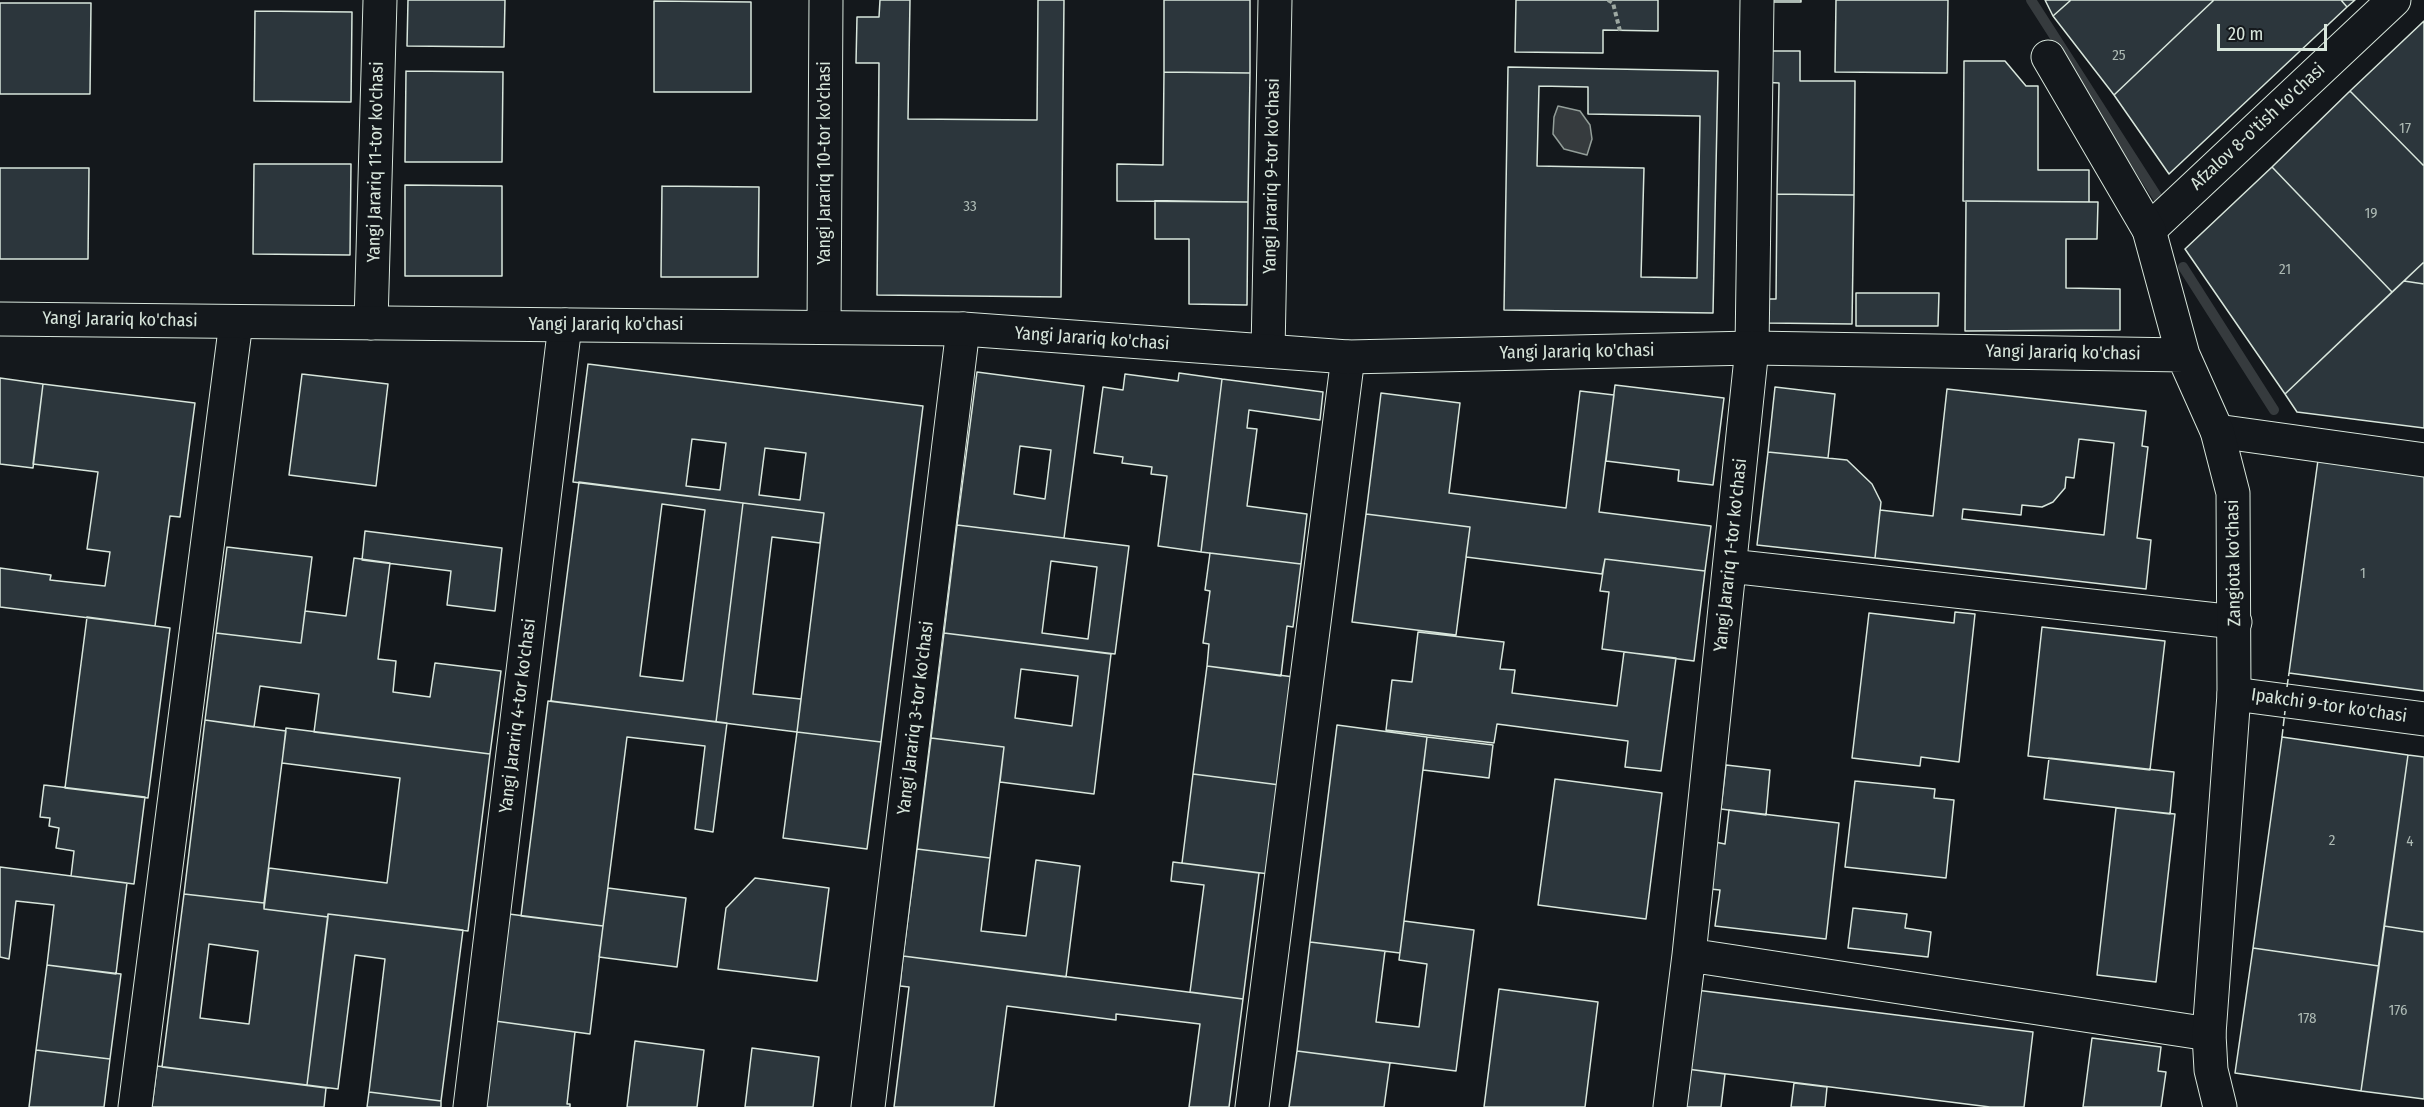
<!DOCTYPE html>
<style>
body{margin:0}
#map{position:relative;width:2424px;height:1107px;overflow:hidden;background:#14181c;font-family:"Fira Sans Condensed",sans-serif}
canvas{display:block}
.scale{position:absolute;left:2217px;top:24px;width:110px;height:27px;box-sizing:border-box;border:3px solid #d8e6dc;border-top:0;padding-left:8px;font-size:18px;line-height:21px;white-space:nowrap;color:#d8e6dc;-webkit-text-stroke:4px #14181c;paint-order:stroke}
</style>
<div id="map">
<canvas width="2424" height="1107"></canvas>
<div class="scale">20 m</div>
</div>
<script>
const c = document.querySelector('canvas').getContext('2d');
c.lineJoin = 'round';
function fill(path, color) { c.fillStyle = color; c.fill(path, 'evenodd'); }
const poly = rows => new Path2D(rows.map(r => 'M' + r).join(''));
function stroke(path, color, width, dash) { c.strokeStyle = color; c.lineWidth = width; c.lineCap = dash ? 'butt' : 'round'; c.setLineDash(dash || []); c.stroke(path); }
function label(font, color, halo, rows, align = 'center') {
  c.font = font + ' "Fira Sans Condensed",sans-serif'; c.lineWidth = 4.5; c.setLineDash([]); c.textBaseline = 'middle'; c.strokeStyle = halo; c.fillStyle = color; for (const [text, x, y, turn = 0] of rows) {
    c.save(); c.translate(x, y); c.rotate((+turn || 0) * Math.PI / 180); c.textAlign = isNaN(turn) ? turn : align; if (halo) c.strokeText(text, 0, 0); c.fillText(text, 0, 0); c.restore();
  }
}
const water = poly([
 [1558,106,1580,111,1590,125,1592,139,1587,155,1564,149,1553,134,1554,117,1558,106]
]);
fill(water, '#363b3e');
stroke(water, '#939e99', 1.5);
stroke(poly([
 [2031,0,2160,201],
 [2183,267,2274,410]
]), '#363b3e', 10);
const building = poly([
 [408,0,505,0,504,47,407,46,408,0],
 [880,0,910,0,908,119,1037,120,1038,0,1064,0,1061,297,877,295,879,63,856,63,857,17,879,17,880,0],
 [1164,0,1250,0,1250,73,1164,72,1164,0],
 [1516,0,1658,0,1658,31,1603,30,1603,53,1515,52,1516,0],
 [1762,0,1801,0,1801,2,1762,2,1762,0],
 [1836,0,1948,0,1947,73,1835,72,1836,0],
 [2045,0,2071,0,2053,16,2045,0],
 [2071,0,2214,0,2114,95,2053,16,2071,0],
 [2214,0,2341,0,2347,7,2169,174,2114,95,2214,0],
 [2341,0,2355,0,2347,7,2341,0],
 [654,1,751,2,751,92,654,92,654,1],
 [0,3,91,3,90,94,0,94,0,3],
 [255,11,352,12,351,102,254,101,255,11],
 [2424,21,2424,166,2350,91,2424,21],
 [1761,51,1800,51,1800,81,1855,81,1854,195,1777,194,1779,83,1760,82,1761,51],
 [1964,61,2005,61,2026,86,2038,86,2038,170,2089,170,2089,202,1963,201,1964,61],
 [1508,67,1718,71,1713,313,1504,310,1508,67],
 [1539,86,1588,87,1588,114,1700,116,1697,278,1641,277,1644,168,1537,166,1539,86],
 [406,71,503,72,502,162,405,162,406,71],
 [1164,72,1250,73,1248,202,1117,201,1117,164,1163,165,1164,72],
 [2350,91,2424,166,2424,262,2392,292,2272,167,2350,91],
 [254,164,351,164,350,255,253,254,254,164],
 [2272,167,2392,292,2285,394,2185,249,2272,167],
 [0,168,89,168,88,259,0,259,0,168],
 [405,185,502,186,502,276,405,276,405,185],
 [662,186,759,187,758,277,661,277,662,186],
 [1777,194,1854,195,1852,324,1767,323,1767,299,1776,299,1777,194],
 [1155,201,1248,202,1247,305,1189,304,1189,239,1155,239,1155,201],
 [1966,201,2098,202,2097,239,2066,239,2066,288,2120,289,2120,330,1965,331,1966,201],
 [2424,262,2424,284,2404,281,2424,262],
 [2404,281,2424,284,2424,428,2297,412,2285,394,2404,281],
 [1856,293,1939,293,1938,326,1856,326,1856,293],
 [588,364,923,406,881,742,797,732,824,513,573,482,588,364],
 [692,439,726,443,720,490,686,486,692,439],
 [765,448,806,453,800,500,759,495,765,448],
 [977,372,1084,386,1064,538,957,525,977,372],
 [1020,446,1051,450,1045,499,1014,494,1020,446],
 [1179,373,1222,379,1201,552,1158,546,1167,476,1151,474,1152,467,1122,463,1123,457,1094,453,1103,387,1123,390,1125,374,1178,381,1179,373],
 [302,374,388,384,376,486,289,475,302,374],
 [0,378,43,384,33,468,0,464,0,378],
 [1222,379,1323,392,1320,420,1249,410,1247,428,1257,429,1247,506,1307,514,1301,564,1201,552,1222,379],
 [43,384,195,403,180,517,170,516,155,626,0,607,0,568,51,575,50,580,105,586,110,552,87,549,98,472,33,464,43,384],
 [1615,385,1724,398,1713,485,1678,481,1679,470,1606,461,1615,385],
 [1775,387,1835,394,1828,458,1768,452,1775,387],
 [1947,389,2146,411,2142,446,2148,447,2137,538,2151,540,2146,589,1875,558,1880,510,1933,516,1947,389],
 [2079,439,2114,443,2104,535,1962,519,1963,509,2021,515,2022,505,2042,507,2053,502,2065,488,2066,477,2074,478,2079,439],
 [1580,391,1614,395,1599,512,1711,526,1705,571,1605,559,1602,574,1466,557,1470,527,1366,514,1381,393,1460,403,1449,493,1566,508,1580,391],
 [1768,452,1847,460,1872,484,1881,502,1875,558,1757,545,1768,452],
 [2318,460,2424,475,2424,691,2289,673,2318,460],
 [579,482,743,503,716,722,551,701,579,482],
 [662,504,705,510,683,681,640,676,662,504],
 [743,503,824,513,820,543,772,537,753,694,801,699,797,732,716,722,743,503],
 [1366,514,1470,527,1456,635,1352,622,1366,514],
 [957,525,1129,546,1115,654,944,633,957,525],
 [1051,561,1097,567,1088,639,1042,633,1051,561],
 [365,531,502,548,495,611,447,605,451,571,362,560,365,531],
 [227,547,312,557,301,643,216,633,227,547],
 [1210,553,1301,564,1293,627,1287,626,1281,676,1207,666,1209,644,1203,643,1210,591,1205,590,1210,553],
 [354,558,390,563,378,659,396,661,393,692,430,697,435,663,501,671,490,754,314,732,319,694,260,686,254,727,205,720,216,633,301,643,305,611,346,616,354,558],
 [1605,559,1705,571,1694,661,1602,649,1609,592,1600,591,1605,559],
 [1955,612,1975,614,1959,762,1921,757,1920,766,1852,758,1869,613,1954,623,1955,612],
 [87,617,170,628,148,798,65,788,87,617],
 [2042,627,2165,641,2150,770,2028,756,2042,627],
 [1418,632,1504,642,1500,669,1515,670,1512,693,1617,706,1624,652,1676,658,1661,771,1625,767,1628,741,1497,724,1494,743,1386,730,1392,680,1412,682,1418,632],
 [944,633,1111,654,1094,794,1000,782,1004,747,931,738,944,633],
 [1021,669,1078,676,1072,726,1015,718,1021,669],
 [1207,666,1294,677,1280,785,1193,774,1207,666],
 [548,701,727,723,713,832,695,829,705,746,627,737,603,926,521,916,548,701],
 [205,720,286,731,264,903,184,894,205,720],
 [1337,725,1427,737,1400,953,1310,942,1337,725],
 [286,728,490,754,468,931,328,914,328,917,264,909,269,868,387,883,400,778,282,763,286,728],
 [797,732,881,742,867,849,783,838,797,732],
 [1427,737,1493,745,1489,778,1423,770,1427,737],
 [2282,737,2408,755,2379,966,2253,948,2282,737],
 [931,738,1004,747,990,858,917,849,931,738],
 [2408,755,2424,757,2424,932,2384,926,2408,755],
 [2049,758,2174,772,2170,814,2044,799,2049,758],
 [1726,765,1770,770,1766,815,1721,809,1726,765],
 [1193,774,1280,785,1269,874,1182,863,1193,774],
 [1555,779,1662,793,1646,919,1538,905,1555,779],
 [1855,781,1935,789,1934,798,1954,800,1946,878,1845,867,1855,781],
 [44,785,145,797,134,884,71,876,74,851,56,848,59,828,49,826,50,818,40,817,44,785],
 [2116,808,2175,814,2156,982,2097,975,2116,808],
 [1729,810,1839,823,1826,939,1715,926,1720,890,1710,889,1715,842,1725,844,1729,810],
 [917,849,990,858,981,931,1026,936,1036,860,1080,866,1066,977,903,956,917,849],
 [1173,862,1259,873,1243,999,1190,992,1204,885,1171,881,1173,862],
 [0,867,127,883,116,974,47,965,54,905,16,901,9,959,0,957,0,867],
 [755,878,829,888,817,981,718,969,726,908,755,878],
 [608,888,686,898,677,967,599,957,608,888],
 [184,894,264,903,264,909,328,917,307,1085,162,1067,184,894],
 [209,944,258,951,249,1024,200,1018,209,944],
 [1853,908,1907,914,1905,928,1931,932,1928,957,1848,948,1853,908],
 [328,914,463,930,441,1101,369,1092,385,959,355,955,338,1089,307,1085,328,914],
 [509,914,603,926,590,1034,495,1021,509,914],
 [1404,921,1474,930,1456,1071,1297,1051,1310,942,1385,951,1376,1022,1419,1027,1427,964,1399,960,1404,921],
 [2384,926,2424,932,2424,1099,2361,1091,2384,926],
 [2253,948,2379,966,2361,1091,2235,1073,2253,948],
 [903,956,1243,999,1229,1107,1189,1107,1200,1024,1116,1014,1116,1020,1007,1006,994,1107,894,1107,909,987,900,986,903,956],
 [47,965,121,974,110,1059,36,1050,47,965],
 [1499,989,1598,1002,1585,1107,1484,1107,1499,989],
 [1696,990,2033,1032,2024,1107,1990,1107,1687,1069,1696,990],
 [495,1021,575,1032,567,1104,570,1104,570,1107,484,1107,495,1021],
 [2092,1038,2161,1047,2158,1071,2166,1072,2161,1107,2083,1107,2092,1038],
 [635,1041,704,1050,697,1107,627,1107,635,1041],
 [752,1048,819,1057,813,1107,745,1107,752,1048],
 [36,1050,110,1059,104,1107,29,1107,36,1050],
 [1297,1051,1390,1063,1384,1107,1289,1107,1297,1051],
 [157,1066,326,1088,324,1107,152,1107,157,1066],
 [1687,1069,1725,1074,1721,1107,1682,1107,1687,1069],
 [1794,1083,1827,1087,1825,1107,1791,1107,1794,1083],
 [369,1092,441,1101,441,1107,367,1107,369,1092]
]);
fill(building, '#2c363c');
stroke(building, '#d8e6dc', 1.5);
const street = poly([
 [2149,230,2394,0],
 [371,323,380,0],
 [824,327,826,0],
 [1268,351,1275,0],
 [2217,431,2424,460],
 [1730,566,2235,622],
 [2234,694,2424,719],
 [1689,955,2209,1034],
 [135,1107,236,322],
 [470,1107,565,325],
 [868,1107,963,329],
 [1252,1107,1348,357],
 [1670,1107,1689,955,1752,348,1757,0]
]);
const secondary = poly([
 [2048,57,2149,230,2183,355,2217,431,2233,493,2234,694,2209,1034,2211,1070,2220,1107],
 [0,319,963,329,1348,357,1752,348,2183,355]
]);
stroke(street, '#d8e6dc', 35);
stroke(secondary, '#d8e6dc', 35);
stroke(poly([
 [1608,0,1613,3,1620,31]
]), '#9da8a2', 4, [4.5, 3]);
stroke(street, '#14181c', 33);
stroke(secondary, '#14181c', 33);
stroke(poly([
 [2287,687,2289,673],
 [2282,737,2285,711]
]), '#d8e6dc', 1.5, [8, 3]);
label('15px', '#adbab4', null, [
 ["25",2119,56],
 ["17",2405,129],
 ["33",970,207],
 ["19",2371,214],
 ["21",2285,270],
 ["1",2363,574],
 ["2",2332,841],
 ["4",2410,842],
 ["176",2398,1011],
 ["178",2307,1019]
]);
label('18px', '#d8e6dc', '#14181c', [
 ["Afzalov 8-o'tish ko'chasi",2258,127,-43],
 ["Yangi Jarariq 11-tor ko'chasi",376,162,-89],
 ["Yangi Jarariq 10-tor ko'chasi",825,163,-90],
 ["Yangi Jarariq 9-tor ko'chasi",1272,176,-89],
 ["Yangi Jarariq ko'chasi",120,320,1],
 ["Yangi Jarariq ko'chasi",606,325],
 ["Yangi Jarariq ko'chasi",1092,339,4],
 ["Yangi Jarariq ko'chasi",1577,352,-1],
 ["Yangi Jarariq ko'chasi",2063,353,1],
 ["Yangi Jarariq 1-tor ko'chasi",1731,555,-84],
 ["Zangiota ko'chasi",2234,563,-91],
 ["Ipakchi 9-tor ko'chasi",2329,706,8],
 ["Yangi Jarariq 4-tor ko'chasi",518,716,-83],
 ["Yangi Jarariq 3-tor ko'chasi",916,718,-83]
]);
</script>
